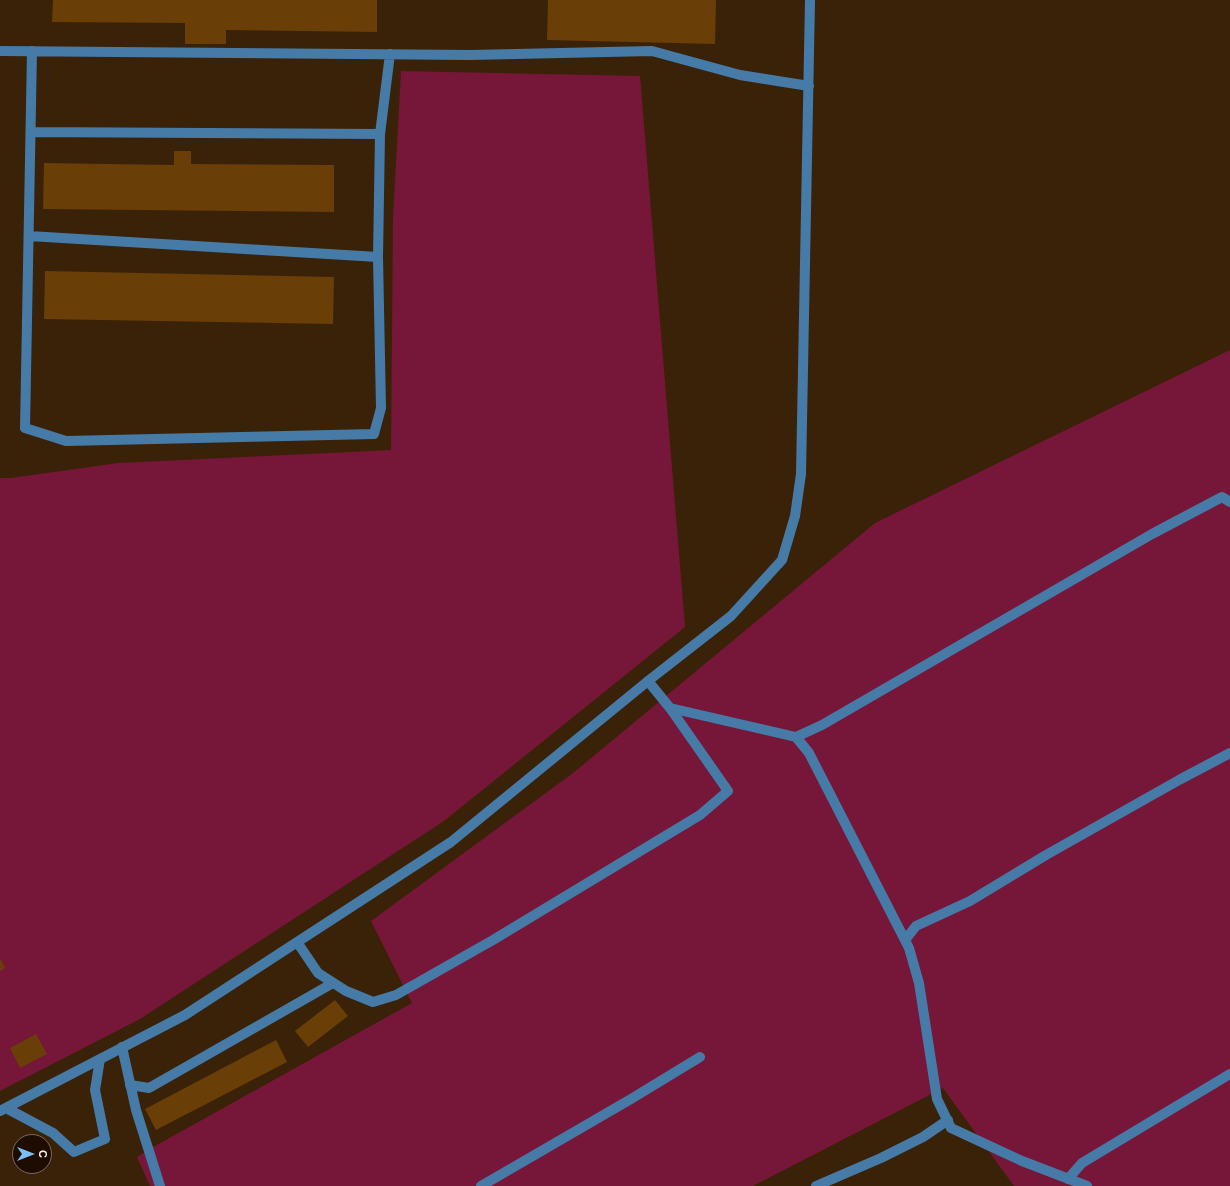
<!DOCTYPE html>
<meta charset="utf-8">
<style>
body{margin:0}
#map{position:relative;width:1230px;height:1186px;overflow:hidden;background:#3a2208;font-family:Helvetica,sans-serif}
canvas{display:block}
.north{position:absolute;left:12px;top:1134px;width:40px;height:40px;box-sizing:border-box;background:#1e0c00;border:1px solid #77685d;border-radius:50%;rotate:90deg;font-size:11px;font-weight:700;line-height:16px;text-align:center;color:#fdf3e9}
.north::after{content:'';display:block;margin:auto;width:14px;height:18px;background:#7abff8;clip-path:polygon(50% 0,100% 100%,50% 72%,0 100%)}
</style>
<div id="map">
<canvas width="1230" height="1186"></canvas>
<div class="north">С</div>
</div>
<script>
const c = document.querySelector('canvas').getContext('2d');
c.lineJoin = 'round';
function fill(path, color) { c.fillStyle = color; c.fill(path, 'evenodd'); }
const poly = rows => new Path2D(rows.map(r => 'M' + r).join(''));
function stroke(path, color, width, dash) { c.strokeStyle = color; c.lineWidth = width; c.lineCap = dash ? 'butt' : 'round'; c.setLineDash(dash || []); c.stroke(path); }
fill(poly([
 [401,71,640,76,685,627,444,821,140,1019,0,1091,0,478,11,478,118,463,391,450,393,216],
 [1230,350,1230,1186,1014,1186,943,1088,753,1186,150,1186,137,1157,155,1146,412,1003,371,921,573,773,875,523]
]), '#761638');
fill(poly([
 [53,0,377,0,377,32,226,30,226,44,185,44,185,23,52,22],
 [548,0,716,0,715,44,547,40],
 [174,151,191,151,191,164,334,165,334,212,43,209,44,163,174,165],
 [45,271,334,277,333,324,44,319],
 [0,958,5,968,0,971],
 [335,1000,348,1016,308,1047,295,1031],
 [36,1034,47,1054,20,1068,10,1048],
 [276,1040,287,1062,156,1130,145,1109]
]), '#693e07');
stroke(poly([
 [0,51,470,55,652,51,740,75,809,86],
 [32,51,25,428,66,441,374,434,381,408,378,257,380,134,390,54],
 [31,132,380,134],
 [29,236,378,257],
 [648,681,670,708,796,737,809,753,909,948,919,983,937,1099,951,1128,1022,1161,1087,1186],
 [796,737,822,725,1152,534,1222,497,1230,502],
 [905,940,916,926,970,901,1046,855,1179,780,1230,753],
 [297,942,318,973,346,991,373,1002,396,995,493,940,700,815,728,791,670,708],
 [122,1047,136,1110,160,1186],
 [130,1085,149,1088,333,983],
 [6,1108,53,1133,74,1152,105,1139,95,1090,100,1059],
 [0,1111,185,1015,451,842,648,681,731,616,782,560,795,516,801,474,810,0],
 [1068,1179,1082,1163,1230,1074],
 [481,1186,631,1099,700,1057],
 [816,1186,881,1158,923,1137,948,1120]
]), '#467ba7', 10);
</script>
